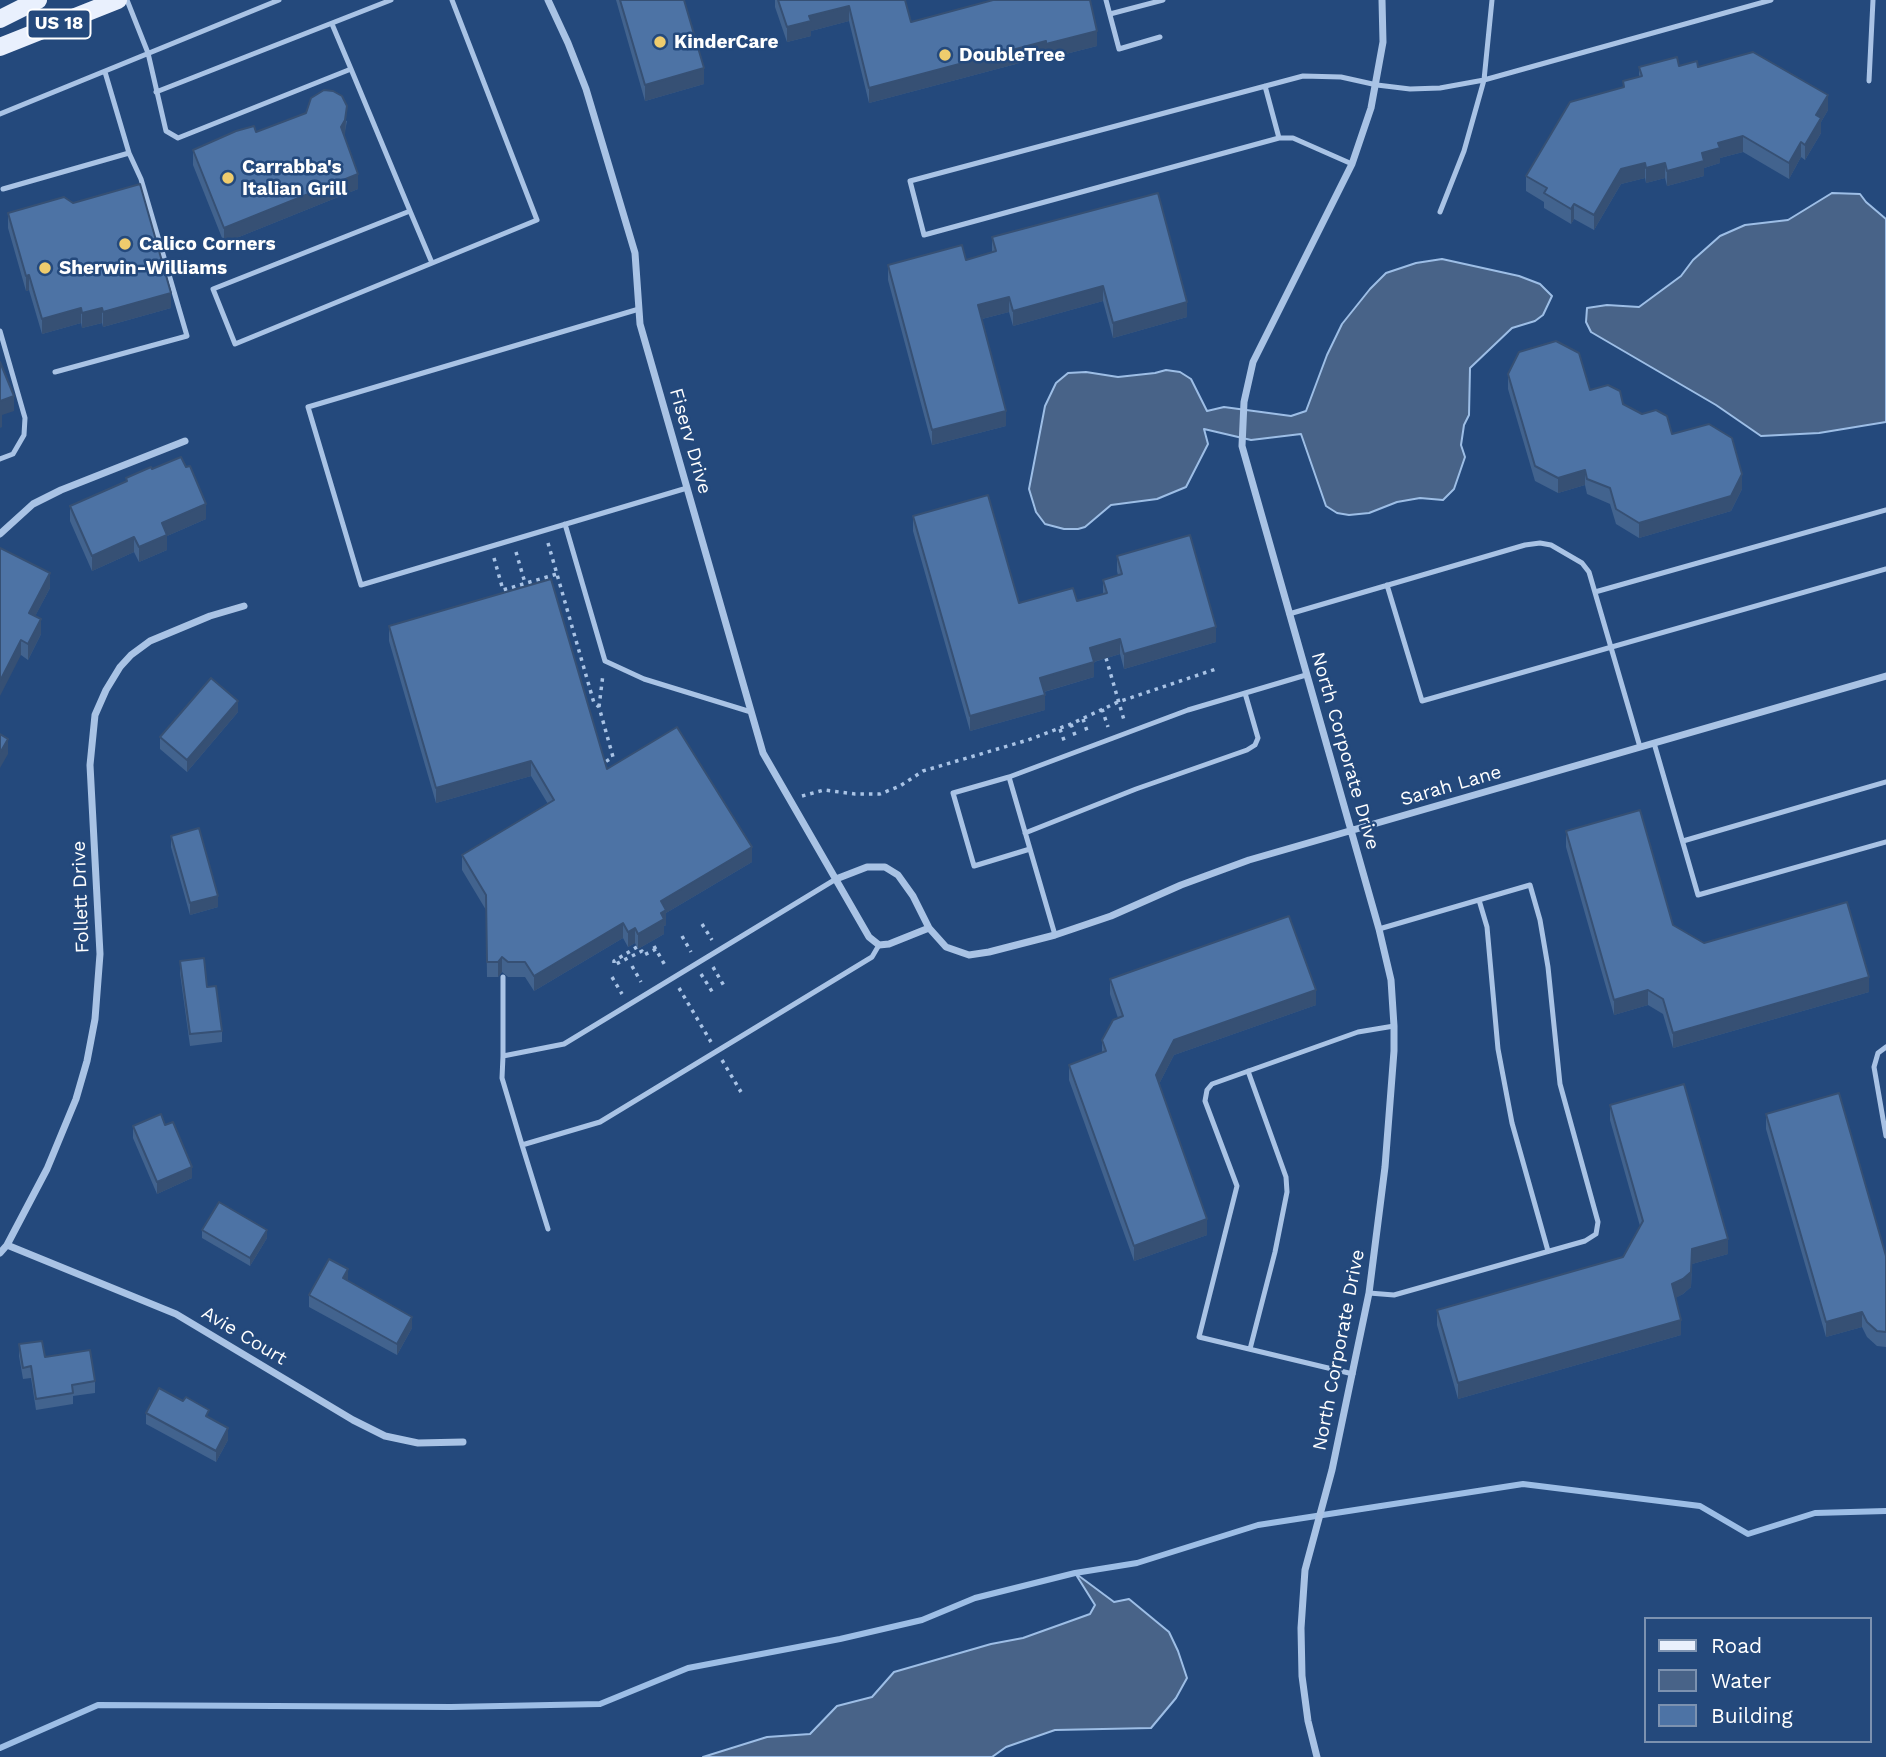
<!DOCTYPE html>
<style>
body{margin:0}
#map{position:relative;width:1886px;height:1757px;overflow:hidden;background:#24497c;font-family:"Work Sans",sans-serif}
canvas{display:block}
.legend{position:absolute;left:1644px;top:1617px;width:228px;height:126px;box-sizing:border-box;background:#24497c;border:2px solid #7c92b0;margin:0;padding:9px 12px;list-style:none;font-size:21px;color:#fff}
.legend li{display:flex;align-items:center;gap:14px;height:35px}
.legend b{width:35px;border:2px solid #7c92b0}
</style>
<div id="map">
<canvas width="1886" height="1757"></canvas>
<ul class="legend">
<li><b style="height:9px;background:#e9f0fd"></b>Road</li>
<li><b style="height:19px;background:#486388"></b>Water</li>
<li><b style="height:19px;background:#4d73a5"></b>Building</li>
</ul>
</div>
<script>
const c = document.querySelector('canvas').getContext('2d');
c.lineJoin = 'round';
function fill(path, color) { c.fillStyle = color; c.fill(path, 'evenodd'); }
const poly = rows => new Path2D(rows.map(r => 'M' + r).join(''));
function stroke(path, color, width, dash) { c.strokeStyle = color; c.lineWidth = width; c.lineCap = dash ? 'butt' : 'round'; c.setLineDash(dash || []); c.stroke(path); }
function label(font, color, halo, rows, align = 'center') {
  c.font = font + ' "Work Sans",sans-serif'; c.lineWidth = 5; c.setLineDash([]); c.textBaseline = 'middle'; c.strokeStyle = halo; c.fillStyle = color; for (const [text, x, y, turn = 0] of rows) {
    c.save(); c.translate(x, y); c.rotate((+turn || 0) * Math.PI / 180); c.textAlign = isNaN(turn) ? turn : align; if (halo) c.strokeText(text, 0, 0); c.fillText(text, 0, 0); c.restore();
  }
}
const water = poly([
 [1832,193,1860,194,1866,202,1886,219,1886,422,1819,433,1761,436,1716,405,1591,332,1586,322,1587,308,1607,305,1639,307,1681,276,1693,260,1720,236,1745,225,1788,220,1832,193],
 [1442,259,1519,276,1540,284,1552,296,1543,315,1535,321,1512,328,1470,368,1469,415,1464,425,1461,445,1465,457,1454,489,1443,500,1420,498,1397,502,1369,513,1349,515,1337,513,1326,506,1301,434,1251,440,1204,429,1208,444,1186,487,1157,499,1111,505,1085,527,1078,529,1064,529,1045,524,1036,512,1029,489,1045,406,1056,383,1068,373,1086,372,1118,377,1155,373,1166,370,1180,372,1191,379,1207,411,1224,407,1291,416,1306,411,1327,355,1342,324,1370,289,1386,273,1416,263,1442,259],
 [1075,1573,1114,1602,1129,1599,1169,1632,1178,1651,1187,1678,1176,1698,1151,1728,1055,1730,1006,1747,992,1757,703,1757,767,1737,810,1734,837,1706,872,1697,894,1672,991,1644,1023,1638,1090,1614,1095,1605,1075,1573]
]);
fill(water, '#486388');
stroke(water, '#9dbee6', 2);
stroke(poly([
 [0,1748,98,1705,451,1707,600,1704,688,1668,840,1639,922,1620,975,1598,1075,1573,1137,1563,1258,1525,1523,1484,1700,1506,1748,1534,1815,1513,1886,1511]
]), '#9dbee6', 6);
stroke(poly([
 [548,543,594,703,599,707,613,757,602,764],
 [516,552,525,583],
 [494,558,503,590,557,574],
 [1106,658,1124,720],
 [599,707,603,674],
 [1102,709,1108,727],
 [1083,719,1088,734],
 [1071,724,1076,738],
 [1060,729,1065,743],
 [802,796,824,790,855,794,880,794,900,786,923,771,1028,740,1071,724,1118,702,1219,668],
 [702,924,712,940],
 [682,936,691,952],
 [654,946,666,967],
 [637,947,614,961,614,965,642,951,644,955,656,949],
 [632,966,641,982],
 [713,967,724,986],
 [701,974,713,993],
 [612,977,622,994],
 [679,988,711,1042],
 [722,1060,741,1092]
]), '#a9c3e5', 3.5, [3.5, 5]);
stroke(poly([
 [127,0,148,53,166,131,178,138,351,69,410,211,213,289,235,344,537,220,452,0],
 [1106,0,1119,49,1160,37],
 [1110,14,1163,0],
 [332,24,351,69],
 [1869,81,1873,0],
 [1265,86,1279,138],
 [156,92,391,0],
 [0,114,279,0],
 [1352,164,1293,138,1279,138,924,235,910,181,1303,76,1341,77,1377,85,1410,89,1440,88,1484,80,1771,0],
 [3,189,129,153],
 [410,211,432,263],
 [1440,212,1464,151,1484,80,1492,0],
 [639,309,308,407,361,585,687,488],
 [0,331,25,418,24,435,13,454,0,459],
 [55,372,187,336,141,179,129,153,105,72],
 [565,524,605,661,644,679,751,712],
 [1387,585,1422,701,1886,569],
 [1595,592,1886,510],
 [1289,614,1525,545,1540,543,1551,545,1582,563,1589,572,1640,747],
 [1654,743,1698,895,1886,842],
 [1009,777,1055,935],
 [1025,833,1136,789,1247,750,1255,745,1258,738,1245,693],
 [1683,841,1886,782],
 [1030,849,974,866,953,793,1009,777,1188,710,1306,675],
 [836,879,564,1044,503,1056,502,1078,522,1145,600,1122,872,957,879,945],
 [1479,900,1487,927,1498,1049,1512,1123,1548,1251],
 [1886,1047,1878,1053,1874,1067,1886,1136],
 [503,1056,503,977],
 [1248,1071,1286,1177,1287,1192,1275,1252,1250,1349],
 [522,1145,548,1229],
 [1369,1293,1394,1295,1585,1241,1596,1234,1598,1222,1560,1084,1548,967,1540,920,1530,885,1379,929],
 [1353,1374,1199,1337,1237,1186,1205,1101,1207,1090,1212,1084,1358,1032,1394,1026]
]), '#a9c3e5', 5);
stroke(poly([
 [548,0,568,43,586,89,635,253,640,324,763,753,869,937,879,945,889,944,929,928],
 [0,534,33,504,61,490,185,441],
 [836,879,867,867,885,867,898,875,913,896,929,928,946,947,969,955,989,952,1055,935,1111,916,1181,885,1249,860,1886,676],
 [7,1245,176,1314,353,1420,385,1436,418,1443,463,1442],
 [0,1253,7,1245,47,1169,76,1099,87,1061,95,1019,100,954,90,765,95,715,106,690,120,667,131,655,150,641,210,616,244,606],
 [1317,1757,1308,1721,1302,1676,1301,1628,1305,1570,1332,1470,1369,1293,1385,1167,1394,1051,1394,1026,1391,980,1379,929,1242,446,1244,402,1253,362,1352,164,1371,108,1383,42,1382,0]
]), '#a9c3e5', 7);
stroke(poly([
 [0,19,38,0],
 [0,47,118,0]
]), '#e9f0fd', 18);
fill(poly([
 [616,0,684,0,704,84,645,101],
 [775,0,905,0,911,22,1097,46,1046,59,1046,56,869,103,849,21,811,31,811,36,787,42,775,7],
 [1679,66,1698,67,1828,110,1821,122,1821,133,1805,160,1801,157,1789,179,1743,152,1720,158,1720,163,1704,168,1704,176,1667,186,1665,178,1646,183,1645,178,1621,184,1594,230,1574,219,1571,224,1544,208,1544,202,1526,191,1526,176,1623,87,1623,81,1639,77,1639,67],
 [306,113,347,121,344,136,358,189,224,243,193,165,193,150,256,132],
 [8,213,171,308,103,327,102,323,82,328,81,323,42,334,29,290,26,291,8,228],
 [992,237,1187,317,1113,338,1103,301,1013,326,1009,312,982,319,1006,426,932,445,888,280,888,265,966,260,992,252],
 [1508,374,1590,390,1623,404,1672,434,1742,489,1731,511,1639,538,1616,524,1610,504,1587,494,1585,485,1558,493,1535,481,1508,389],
 [152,469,206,519,167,536,167,550,139,562,134,552,92,571,70,521,70,506,126,481,126,478],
 [913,516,1019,603,1077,601,1103,594,1103,580,1118,575,1117,571,1117,556,1216,642,1124,669,1120,654,1094,662,1094,677,1044,692,1045,710,970,731,913,531],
 [0,548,50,588,35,616,41,634,28,660,21,655],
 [389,626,607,769,752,862,666,913,666,925,664,926,664,934,638,949,635,943,628,947,623,938,534,991,525,977,508,977,502,972,498,977,487,977,486,910,462,870,462,855,548,804,531,776,436,803,389,641],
 [238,712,187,772,160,749,160,737],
 [1566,831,1673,925,1704,943,1869,992,1673,1048,1663,1014,1648,1005,1614,1015,1566,847],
 [171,836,218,907,190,915,171,847],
 [180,961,207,987,222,1031,222,1042,190,1046,180,973],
 [1110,979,1316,1005,1174,1055,1159,1084,1207,1235,1134,1261,1069,1080,1069,1065,1102,1053,1102,1040,1118,1018,1110,994],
 [1610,1105,1728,1254,1692,1264,1691,1287,1683,1294,1675,1298,1681,1335,1458,1399,1437,1325,1437,1310,1623,1257,1640,1226,1610,1120],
 [1766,1114,1886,1256,1886,1347,1877,1346,1867,1337,1862,1327,1826,1337,1766,1129],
 [165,1125,192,1178,157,1194,133,1138,133,1126],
 [202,1230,267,1238,250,1266,202,1238],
 [348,1281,412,1328,397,1355,309,1307,309,1295],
 [19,1344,95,1381,95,1393,73,1396,73,1404,36,1410,31,1378,23,1379,19,1356],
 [146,1413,228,1440,216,1462,146,1424]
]), '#42638e');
fill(poly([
 [849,6,849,21,811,31,811,36,787,42,787,27,809,16],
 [1097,31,1097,46,1046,59,1046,44],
 [1046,41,1046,56,869,103,869,88],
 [704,68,704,84,645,101,645,85],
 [1828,95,1828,110,1821,122,1821,133,1805,160,1805,145,1816,115],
 [347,106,345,135,341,142,341,127],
 [1743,136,1743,152,1720,158,1720,163,1704,168,1704,176,1667,186,1667,171,1718,143],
 [1801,142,1801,157,1789,179,1789,163],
 [1645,163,1645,178,1621,184,1594,230,1594,215,1621,169],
 [1665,163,1665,178,1646,183,1646,168],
 [358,174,358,189,224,243,224,228],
 [1574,204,1574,219,1571,224,1571,209],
 [29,275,29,290,26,291,26,276],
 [1103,286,1103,301,1013,326,1013,311],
 [171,293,171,308,103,327,103,312],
 [1009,297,1009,312,978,320,978,305],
 [1187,302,1187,317,1113,338,1113,323],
 [81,308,81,323,42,334,42,319],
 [102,308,102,323,82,328,82,313],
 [14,396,14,411,2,415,2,427,0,428,0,401],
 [1006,411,1006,426,932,445,932,430],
 [1585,470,1585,485,1558,493,1558,478],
 [1742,474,1742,489,1731,511,1639,538,1639,523],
 [206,504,206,519,167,536,167,550,139,562,139,547,162,523],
 [134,537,134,552,92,571,92,556],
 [50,573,50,588,29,628,29,613],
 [41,619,41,634,28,660,28,644],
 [1216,627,1216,642,1124,669,1124,654],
 [1120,639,1120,654,1090,663,1090,648],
 [21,640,21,655,0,696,0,681],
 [1094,662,1094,677,1040,693,1040,678],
 [1045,695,1045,710,970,731,970,716],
 [238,701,238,712,187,772,187,760],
 [8,739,8,754,0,768,0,753],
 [531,761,531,776,436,803,436,788],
 [752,847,752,862,666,913,666,925,664,926,664,934,638,949,638,934,661,901],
 [218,896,218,907,190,915,190,903],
 [623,923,623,938,534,991,534,976],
 [635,928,635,943,628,947,628,932],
 [502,957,502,972,498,977,498,962],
 [1869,977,1869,992,1673,1048,1673,1033],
 [1316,990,1316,1005,1174,1055,1156,1090,1156,1075,1174,1040],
 [1648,990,1648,1005,1614,1015,1614,1000],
 [192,1167,192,1178,157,1194,157,1182],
 [1207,1219,1207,1235,1134,1261,1134,1246],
 [267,1230,267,1238,250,1266,250,1258],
 [1728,1239,1728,1254,1692,1264,1691,1287,1683,1294,1672,1300,1672,1284,1692,1249],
 [348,1269,348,1281,343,1278],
 [1862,1312,1862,1327,1826,1337,1826,1322],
 [412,1317,412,1328,397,1355,397,1344],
 [1681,1320,1681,1335,1458,1399,1458,1383],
 [228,1428,228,1440,216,1462,216,1451]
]), '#365074');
const building = poly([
 [620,0,684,0,704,68,645,85,620,0],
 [778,0,905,0,911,22,993,0,1090,0,1097,31,1046,44,1046,41,869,88,849,6,809,16,811,21,787,27,778,0],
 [1753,52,1828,95,1816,115,1821,118,1805,145,1801,142,1789,163,1743,136,1718,143,1720,148,1702,153,1704,161,1667,171,1665,163,1646,168,1645,163,1621,169,1594,215,1574,204,1571,209,1544,193,1547,188,1526,176,1570,102,1624,87,1623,81,1642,76,1639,67,1677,57,1679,66,1697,61,1698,67,1753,52],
 [324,90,333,91,342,96,347,106,345,120,341,127,358,174,224,228,193,150,236,131,254,126,256,132,306,113,311,98,324,90],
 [140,184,171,293,103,312,102,308,82,313,81,308,42,319,29,275,26,276,8,213,64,197,73,203,140,184],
 [1158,193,1187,302,1113,323,1103,286,1013,311,1009,297,978,305,1006,411,932,430,888,265,962,245,966,260,996,251,992,237,1158,193],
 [1556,341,1579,353,1590,390,1608,385,1620,391,1623,404,1642,414,1656,410,1667,416,1672,434,1709,424,1732,438,1742,474,1731,496,1639,523,1616,509,1610,488,1587,479,1585,470,1558,478,1535,466,1508,374,1519,352,1556,341],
 [0,362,14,396,0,401,0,362],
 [181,457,186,467,190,466,206,504,162,523,167,535,139,547,134,537,92,556,70,506,127,481,126,478,151,467,152,469,181,457],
 [988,495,1019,603,1073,588,1077,601,1107,593,1103,580,1122,574,1117,556,1190,535,1216,627,1124,654,1120,639,1090,648,1094,662,1040,678,1045,695,970,716,913,516,988,495],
 [0,548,50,573,29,613,41,619,28,644,21,640,0,681,0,548],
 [551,579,607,769,677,727,752,847,661,901,666,910,661,913,664,919,638,934,635,928,628,932,623,923,534,976,525,962,508,962,502,957,498,962,487,962,486,895,462,855,554,800,531,761,436,788,389,626,551,579],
 [211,678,238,701,187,760,160,737,211,678],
 [0,734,8,739,0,753,0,734],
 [1640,810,1673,925,1704,943,1847,902,1869,977,1673,1033,1663,999,1648,990,1614,1000,1566,831,1640,810],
 [199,828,218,896,190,903,171,836,199,828],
 [1289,916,1316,990,1174,1040,1156,1075,1207,1219,1134,1246,1069,1065,1106,1051,1102,1040,1113,1020,1123,1016,1110,979,1289,916],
 [204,958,207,987,216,986,222,1031,190,1034,180,961,204,958],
 [1684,1084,1728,1239,1692,1249,1691,1272,1683,1279,1672,1284,1681,1320,1458,1383,1437,1310,1623,1257,1643,1221,1610,1105,1684,1084],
 [1839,1093,1886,1256,1886,1332,1877,1331,1867,1322,1862,1312,1826,1322,1766,1114,1839,1093],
 [161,1114,165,1125,173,1122,192,1167,157,1182,133,1126,161,1114],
 [219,1202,267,1230,250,1258,202,1230,219,1202],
 [329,1259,348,1269,343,1278,412,1317,397,1344,309,1295,329,1259],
 [42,1341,45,1357,90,1350,95,1381,72,1385,73,1393,36,1399,31,1366,23,1368,19,1344,42,1341],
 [159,1388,183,1401,186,1397,209,1410,206,1416,228,1428,216,1451,146,1413,159,1388]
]);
fill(building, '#4d73a5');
stroke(building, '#365074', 2);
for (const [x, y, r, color] of [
 [660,42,7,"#efcc6d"],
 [945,55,7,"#efcc6d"],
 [228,178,7,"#efcc6d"],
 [125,244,7,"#efcc6d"],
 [45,268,7,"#efcc6d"]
]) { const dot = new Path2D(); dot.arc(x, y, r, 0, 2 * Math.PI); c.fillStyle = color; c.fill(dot); stroke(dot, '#24497c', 2.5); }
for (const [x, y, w] of [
 [59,24,63]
]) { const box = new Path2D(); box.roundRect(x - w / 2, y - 14.5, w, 29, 5); c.fillStyle = '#24497c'; c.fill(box); stroke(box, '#fff', 2); }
label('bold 18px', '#fff', null, [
 ["US 18",59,24]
]);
label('bold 19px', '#fff', '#24497c', [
 ["KinderCare",674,42],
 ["DoubleTree",959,55],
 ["Carrabba's",242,167],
 ["Italian Grill",242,189],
 ["Calico Corners",139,244],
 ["Sherwin-Williams",59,268]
], 'left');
label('19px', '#fff', '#24497c', [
 ["Fiserv Drive",690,441,74],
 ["North Corporate Drive",1345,751,74],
 ["Sarah Lane",1451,786,-16],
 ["Follett Drive",81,897,-92],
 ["Avie Court",244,1336,31],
 ["North Corporate Drive",1339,1350,-79]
]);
</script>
